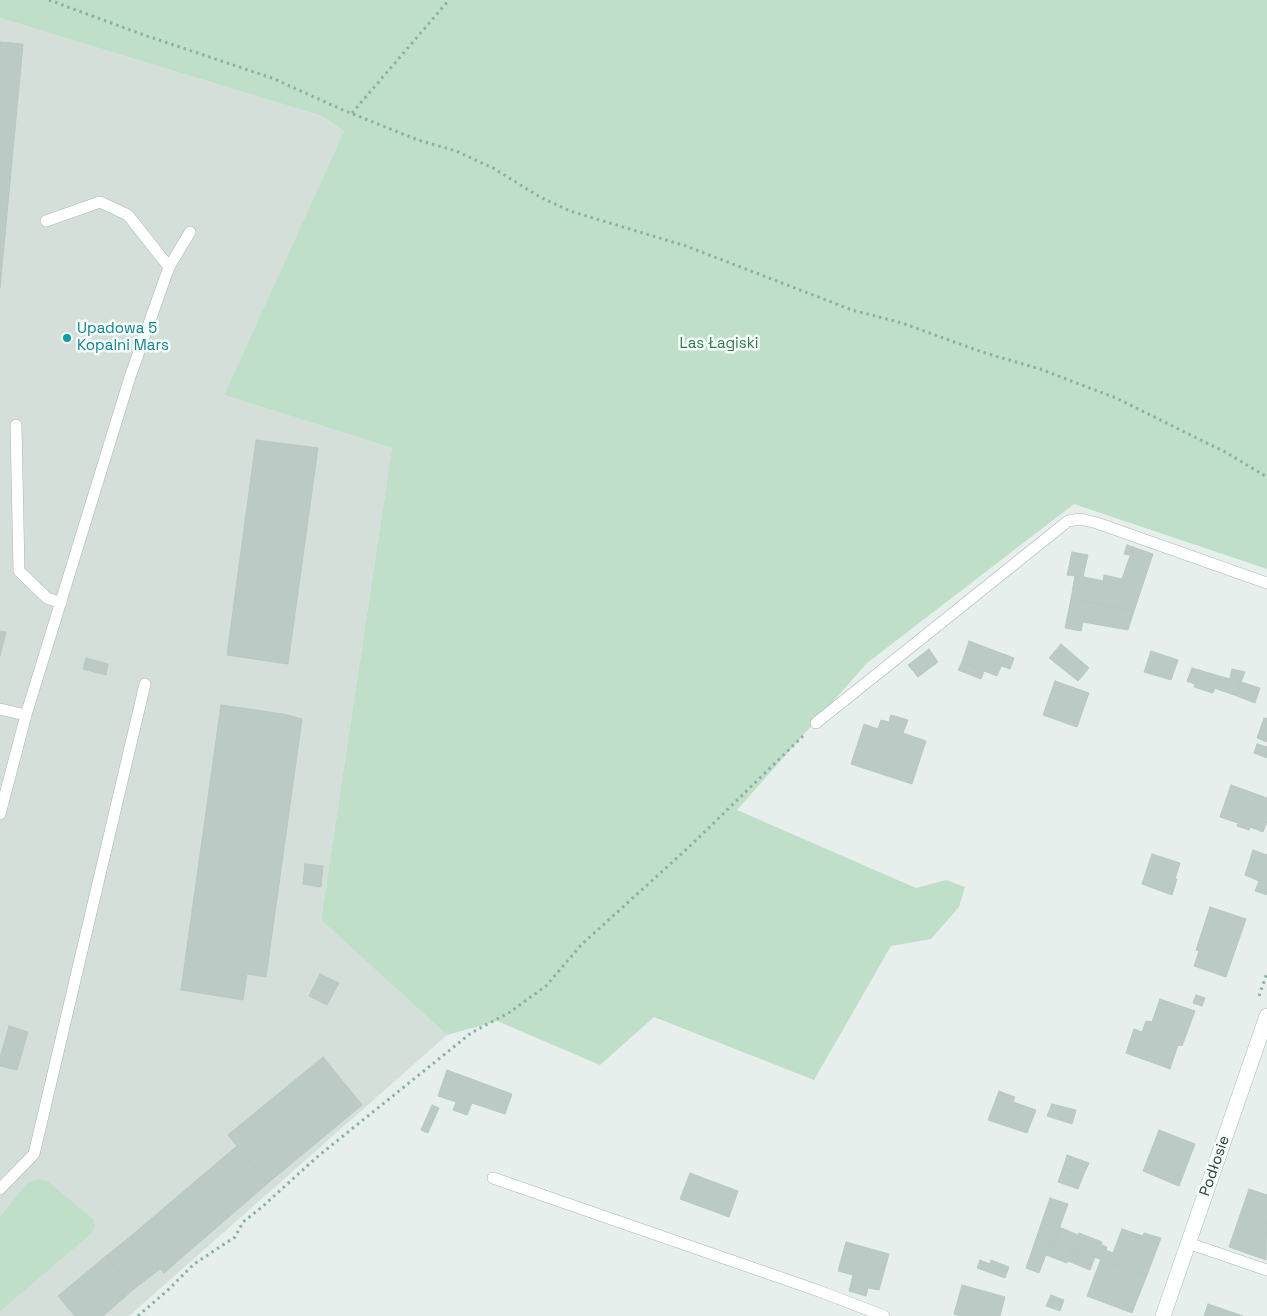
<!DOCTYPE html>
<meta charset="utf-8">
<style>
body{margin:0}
canvas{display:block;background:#e6efeb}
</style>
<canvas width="1267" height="1316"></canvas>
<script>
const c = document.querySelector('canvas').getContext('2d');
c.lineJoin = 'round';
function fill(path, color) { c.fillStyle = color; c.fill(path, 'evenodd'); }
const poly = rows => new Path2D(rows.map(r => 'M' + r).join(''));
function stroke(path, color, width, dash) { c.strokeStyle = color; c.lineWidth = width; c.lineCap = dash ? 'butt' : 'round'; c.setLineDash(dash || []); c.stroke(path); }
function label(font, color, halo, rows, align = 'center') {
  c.font = font + ' "Space Grotesk",sans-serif'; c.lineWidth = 5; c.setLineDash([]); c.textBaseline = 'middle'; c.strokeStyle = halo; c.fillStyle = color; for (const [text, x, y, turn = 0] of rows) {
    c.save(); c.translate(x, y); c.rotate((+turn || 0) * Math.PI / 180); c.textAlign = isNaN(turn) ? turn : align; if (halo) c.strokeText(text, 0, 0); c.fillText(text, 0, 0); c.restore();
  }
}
fill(poly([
 [0,18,322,116,344,131,224,395,392,448,321,920,447,1035,129,1316,0,1316]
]), '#d4dfda');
fill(poly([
 [0,0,1267,0,1267,569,1074,504,867,663,737,810,916,888,946,880,965,887,959,907,931,939,891,946,814,1080,654,1017,600,1065,497,1021,447,1035,321,920,392,448,224,395,344,131,322,116,0,18],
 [38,1179,47,1181,93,1219,95,1226,92,1233,0,1311,0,1217,27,1183]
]), '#c0dfc8');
const building = poly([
 [0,42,23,44,0,288,0,42],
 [256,440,318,448,288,664,227,655,256,440],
 [1127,545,1133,547,1130,555,1124,554,1127,545],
 [1133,547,1153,554,1134,611,1071,599,1075,575,1103,581,1104,575,1122,579,1133,547],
 [1072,552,1088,555,1083,577,1067,575,1072,552],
 [1071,599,1134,611,1128,630,1083,622,1081,631,1065,628,1071,599],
 [0,631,6,632,0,656,0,631],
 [969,641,1006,655,997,676,962,662,969,641],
 [1061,644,1089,668,1078,681,1049,658,1061,644],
 [929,649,938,662,918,677,908,665,929,649],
 [1151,651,1178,660,1171,680,1144,672,1151,651],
 [1006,655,1014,658,1010,669,1001,666,1006,655],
 [86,658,108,664,106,675,83,669,86,658],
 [962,662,984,671,981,679,958,670,962,662],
 [1192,668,1199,670,1194,684,1187,681,1192,668],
 [1232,669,1245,672,1241,682,1230,678,1232,669],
 [1199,670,1219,676,1213,693,1194,687,1199,670],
 [1219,676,1241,682,1237,696,1214,688,1219,676],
 [1055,681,1089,693,1077,727,1043,715,1055,681],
 [1241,682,1260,688,1255,703,1237,696,1241,682],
 [221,705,283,714,302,719,266,977,247,974,243,1000,181,990,221,705],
 [891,715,908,720,903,733,926,741,912,784,851,764,864,724,878,729,881,720,889,722,891,715],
 [1264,718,1267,719,1267,742,1257,738,1264,718],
 [1257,744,1267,747,1267,758,1254,753,1257,744],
 [1231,785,1267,798,1267,821,1263,832,1250,827,1249,830,1237,826,1238,823,1220,817,1231,785],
 [1253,850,1267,855,1267,895,1255,891,1259,881,1245,875,1253,850],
 [1152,854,1180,863,1175,879,1147,869,1152,854],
 [305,864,323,866,321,887,303,884,305,864],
 [1147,869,1177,879,1172,895,1142,884,1147,869],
 [1210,907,1246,919,1226,977,1194,966,1199,951,1196,950,1210,907],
 [320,974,339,983,327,1005,309,996,320,974],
 [1196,995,1205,998,1202,1006,1193,1003,1196,995],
 [1160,999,1195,1011,1182,1046,1178,1045,1170,1069,1126,1053,1134,1029,1142,1032,1146,1021,1152,1022,1160,999],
 [9,1026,28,1032,17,1070,0,1066,0,1058,9,1026],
 [323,1057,362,1105,268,1183,228,1135,323,1057],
 [447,1070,512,1094,505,1114,472,1103,467,1115,453,1110,456,1102,438,1096,447,1070],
 [999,1091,1015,1097,1013,1102,1036,1110,1027,1133,988,1120,999,1091],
 [1052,1104,1076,1110,1072,1124,1047,1116,1052,1104],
 [432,1105,439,1108,428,1133,421,1130,432,1105],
 [1159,1130,1195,1144,1179,1186,1143,1171,1159,1130],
 [237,1146,268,1183,164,1273,131,1236,237,1146],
 [1067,1155,1089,1163,1083,1176,1063,1168,1067,1155],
 [1063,1168,1083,1176,1078,1189,1058,1182,1063,1168],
 [690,1173,738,1191,729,1217,680,1199,690,1173],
 [1249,1189,1267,1195,1266,1260,1229,1247,1249,1189],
 [1050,1198,1068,1204,1054,1243,1037,1236,1050,1198],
 [1059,1227,1078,1235,1073,1250,1054,1243,1059,1227],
 [1122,1229,1143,1236,1144,1233,1161,1238,1147,1275,1097,1258,1102,1245,1107,1247,1106,1250,1113,1253,1122,1229],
 [1079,1233,1102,1242,1097,1258,1073,1250,1079,1233],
 [131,1236,160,1269,134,1289,106,1256,131,1236],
 [1037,1236,1051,1241,1039,1273,1026,1268,1037,1236],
 [1051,1241,1073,1250,1067,1263,1046,1255,1051,1241],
 [846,1242,889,1254,879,1290,868,1288,866,1296,849,1291,853,1275,838,1271,846,1242],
 [1073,1250,1095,1257,1090,1270,1068,1261,1073,1250],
 [106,1256,134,1289,103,1316,75,1316,58,1296,106,1256],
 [1101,1259,1147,1275,1132,1313,1087,1296,1101,1259],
 [980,1260,990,1264,991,1260,1009,1267,1005,1278,977,1268,980,1260],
 [962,1285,1005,1297,1000,1316,960,1316,954,1314,962,1285],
 [1051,1295,1064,1300,1060,1311,1046,1306,1051,1295],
 [1208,1304,1243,1316,1204,1316,1208,1304]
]);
fill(building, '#bbcac4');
stroke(building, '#b8c8c2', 1);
const lane = poly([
 [46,221,100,202,128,215,169,267],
 [16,425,19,571,47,598,61,603],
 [0,709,26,715,0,814],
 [26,715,130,377,169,267,190,232],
 [816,723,1068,521,1080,519,1097,523,1267,583],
 [493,1178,819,1291,884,1316],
 [0,1189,34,1154,145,684],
 [1188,1243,1267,1270]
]);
const secondary = poly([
 [1163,1316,1267,1016]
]);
stroke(lane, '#a8b7b2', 12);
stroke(secondary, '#a4bab3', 16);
stroke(poly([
 [49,0,144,35,272,78,343,110,418,140,456,151,493,168,540,197,570,211,686,246,852,310,902,323,982,352,1040,369,1116,398,1227,453,1267,477],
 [352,113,449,0],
 [1259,996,1267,973],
 [138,1316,169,1289,194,1264,235,1237,243,1222,262,1207,317,1157,471,1033,510,1012,546,986,581,945,689,847,803,736]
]), '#87b2a5', 3, [2.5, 4]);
stroke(lane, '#fff', 11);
stroke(secondary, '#fff', 15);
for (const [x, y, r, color] of [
 [67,338,5,"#0f9aa8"]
]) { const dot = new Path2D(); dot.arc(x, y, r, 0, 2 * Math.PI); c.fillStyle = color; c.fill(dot); stroke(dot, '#f7fbf9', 2); }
label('15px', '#0d838f', '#f7fbf9', [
 ["Upadowa 5",77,329],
 ["Kopalni Mars",77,346]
], 'left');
label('15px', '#2f784c', '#f7fbf9', [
 ["Las Łagiski",719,344]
]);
label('15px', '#25413a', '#f7fbf9', [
 ["Podłosie",1215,1166,-71]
]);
</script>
